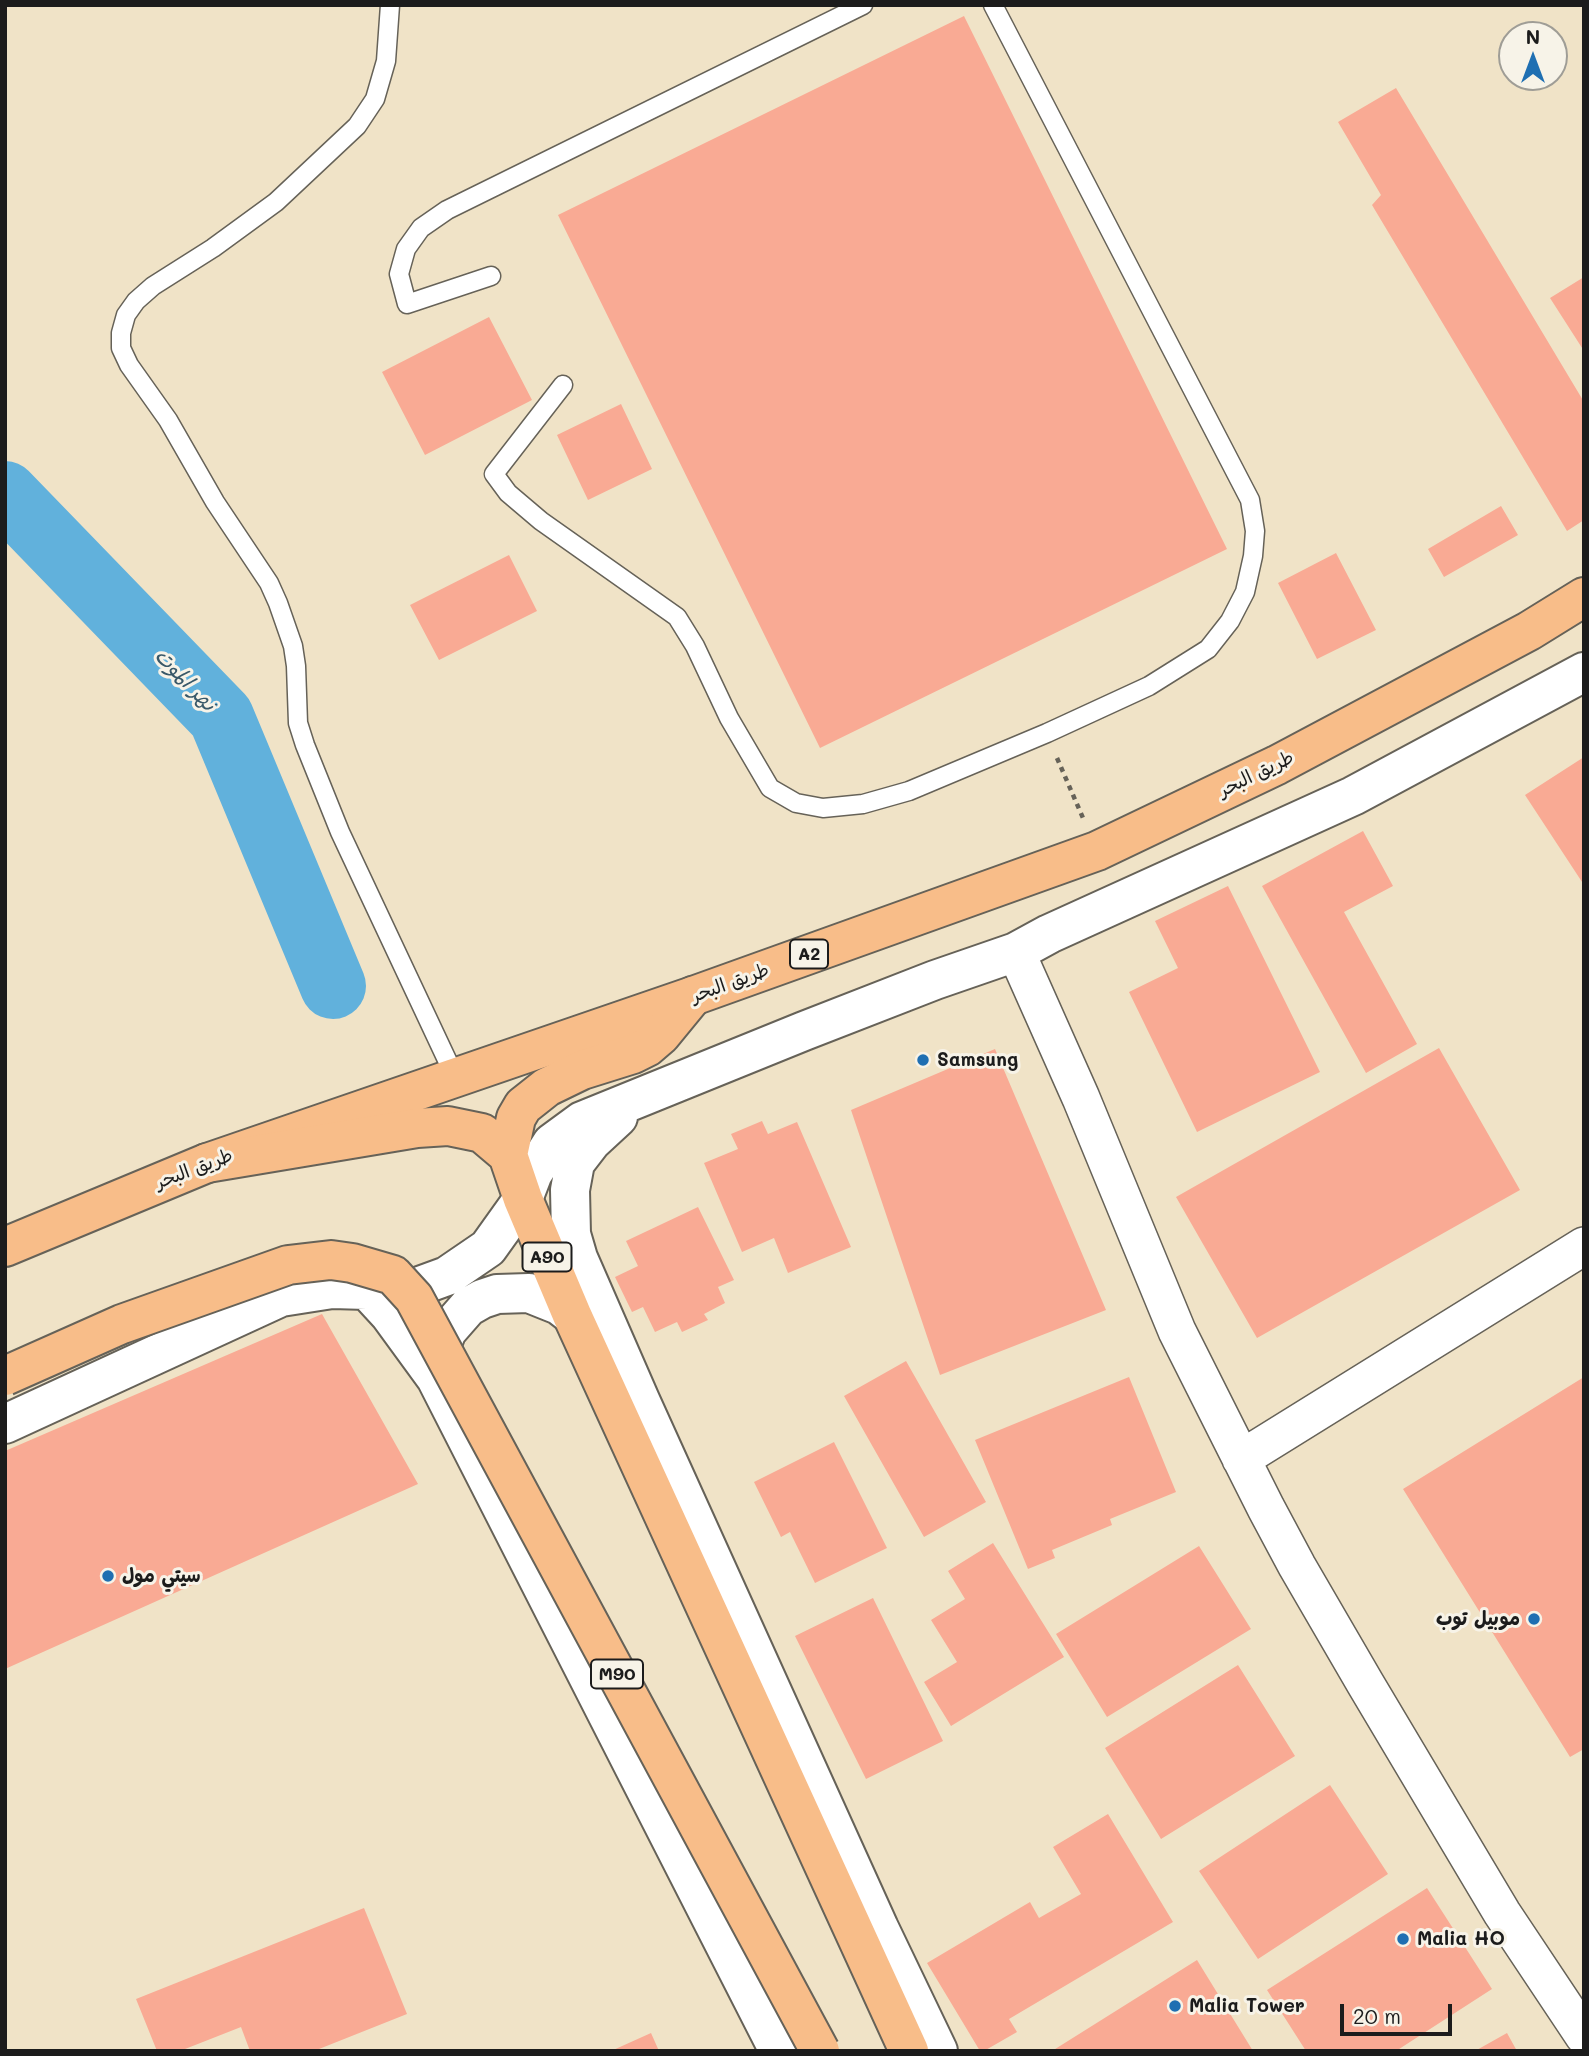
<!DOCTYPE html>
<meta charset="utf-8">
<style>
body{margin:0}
#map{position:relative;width:1589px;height:2056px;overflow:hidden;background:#f0e3c7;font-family:Mali,sans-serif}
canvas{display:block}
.frame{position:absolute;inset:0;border:7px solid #1c1c1c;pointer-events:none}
.north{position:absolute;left:1498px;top:21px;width:70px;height:70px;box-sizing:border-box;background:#f7f3e8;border:2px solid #9f9d96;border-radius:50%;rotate:0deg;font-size:19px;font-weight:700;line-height:28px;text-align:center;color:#1c1c1c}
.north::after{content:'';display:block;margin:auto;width:24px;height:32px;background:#1f6fb2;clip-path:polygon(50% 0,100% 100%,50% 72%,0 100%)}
.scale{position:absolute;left:1340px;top:2004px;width:112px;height:32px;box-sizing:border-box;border:4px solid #1c1c1c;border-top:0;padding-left:9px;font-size:21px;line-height:24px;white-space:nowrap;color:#1c1c1c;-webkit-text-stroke:5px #f7f3e8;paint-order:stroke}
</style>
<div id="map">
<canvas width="1589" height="2056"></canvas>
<div class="frame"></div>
<div class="north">N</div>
<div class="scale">20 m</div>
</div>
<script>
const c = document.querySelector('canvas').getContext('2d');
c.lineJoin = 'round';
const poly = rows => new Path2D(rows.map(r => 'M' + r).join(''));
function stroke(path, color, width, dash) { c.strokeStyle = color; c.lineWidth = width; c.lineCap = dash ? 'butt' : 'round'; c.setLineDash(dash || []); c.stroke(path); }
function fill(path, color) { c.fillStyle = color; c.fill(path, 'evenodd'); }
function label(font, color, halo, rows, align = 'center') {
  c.font = font + ' Mali,"Playpen Sans Arabic",sans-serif'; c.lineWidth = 6; c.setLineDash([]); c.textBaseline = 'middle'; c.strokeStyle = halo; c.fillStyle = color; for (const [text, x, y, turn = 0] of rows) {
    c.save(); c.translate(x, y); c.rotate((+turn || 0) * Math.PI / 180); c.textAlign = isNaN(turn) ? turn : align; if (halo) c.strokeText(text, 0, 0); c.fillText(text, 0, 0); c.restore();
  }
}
stroke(poly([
 [5,494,221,717,333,986]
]), '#61b1dc', 66);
fill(poly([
 [964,16,1227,549,820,748,558,215],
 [1396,88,1584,402,1584,520,1567,531,1372,205,1381,195,1338,122],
 [1584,277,1584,351,1550,298],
 [489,317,532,400,425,455,382,372],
 [621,404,652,469,588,500,557,435],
 [1501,506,1518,535,1444,577,1428,549],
 [1336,553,1376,630,1317,659,1278,583],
 [509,555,537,611,439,660,410,605],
 [1584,757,1584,885,1525,795],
 [1363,831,1393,886,1344,912,1417,1044,1366,1073,1262,886],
 [1228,886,1320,1072,1197,1132,1129,992,1178,968,1155,921],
 [1439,1048,1520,1190,1257,1338,1176,1197],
 [995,1049,1106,1310,940,1375,851,1110],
 [762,1121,768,1134,797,1122,851,1247,788,1273,774,1238,742,1252,704,1163,738,1149,731,1134],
 [698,1207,734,1280,718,1287,725,1303,704,1314,708,1320,682,1332,677,1322,655,1332,643,1307,632,1312,615,1277,638,1266,626,1241],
 [322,1314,418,1484,5,1669,5,1451],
 [906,1361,986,1502,924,1537,844,1396],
 [1129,1377,1176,1492,1110,1519,1112,1525,1052,1550,1055,1558,1028,1569,975,1440],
 [1584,1377,1584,1749,1570,1757,1403,1489],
 [834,1442,887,1548,815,1583,790,1532,781,1537,754,1482],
 [993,1543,1064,1657,951,1726,924,1682,957,1662,931,1620,965,1599,948,1571],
 [1199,1546,1251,1629,1107,1717,1056,1634],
 [873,1598,943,1741,866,1779,795,1636],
 [1238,1665,1295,1756,1161,1839,1105,1748],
 [1330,1785,1388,1874,1258,1959,1199,1871],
 [1108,1814,1173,1922,1009,2019,1017,2032,984,2051,980,2051,927,1963,1030,1902,1039,1918,1081,1894,1053,1847],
 [1427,1888,1492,1989,1396,2051,1306,2051,1267,1990],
 [364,1908,407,2014,314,2051,250,2051,241,2027,180,2051,157,2051,136,1999],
 [1197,1960,1253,2051,1052,2051],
 [651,2033,659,2051,611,2051],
 [1507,2033,1517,2051,1475,2051]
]), '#f9aa94');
const service = poly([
 [390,5,386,61,375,99,357,126,276,202,213,248,153,286,136,301,126,315,121,333,121,348,129,365,168,420,215,502,269,583,278,603,293,646,296,666,298,723,305,745,340,832,456,1079],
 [491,276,407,304,399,274,406,249,421,228,447,210,863,5],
 [563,385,494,474,508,493,541,521,677,617,695,646,729,718,770,788,796,803,823,808,863,804,909,791,1047,733,1149,686,1208,649,1230,621,1245,592,1253,556,1255,531,1250,500,993,5]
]);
const minor = poly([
 [1016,952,1081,1098,1177,1331,1266,1508,1297,1566,1365,1683,1502,1913,1584,2036],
 [1241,1459,1584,1246]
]);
const tertiary = poly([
 [618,1117,592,1141,575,1163,570,1190,571,1234,578,1258,640,1400,879,1928,938,2051],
 [367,1290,406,1291,447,1276,488,1248,523,1199,533,1173,552,1143,582,1121,804,1031,935,980,1016,952,1049,934,1353,796,1584,672],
 [437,1376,441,1346,447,1331,468,1307,482,1299,497,1294,529,1293,559,1305,572,1315],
 [5,1424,281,1297,332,1289,367,1290,390,1315,436,1378,779,2051]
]);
const trunk = poly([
 [5,1247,207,1163,693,996,1097,851,1277,765,1529,631,1584,597]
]);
const motorway = poly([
 [693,996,661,1035,647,1047,633,1054,582,1070,547,1087,523,1106,516,1118,508,1155,523,1199,572,1315,909,2051],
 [207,1163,417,1128,448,1126,482,1133,508,1155]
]);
stroke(service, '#666258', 21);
stroke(minor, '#666258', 40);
stroke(tertiary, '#666258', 42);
stroke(trunk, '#666258', 42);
stroke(motorway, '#666258', 42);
stroke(poly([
 [1057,758,1083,818]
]), '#666258', 4.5, [5, 5]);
stroke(service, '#fff', 18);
stroke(minor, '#fff', 37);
stroke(tertiary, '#fff', 38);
stroke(trunk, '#f8bd89', 38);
stroke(motorway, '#f8bd89', 38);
const motorwayBridge = poly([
 [5,1376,122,1324,288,1265,331,1260,352,1263,393,1275,414,1298,820,2051]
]);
stroke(motorwayBridge, '#666258', 42, []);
stroke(motorwayBridge, '#f8bd89', 38);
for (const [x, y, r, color] of [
 [923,1060,7,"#1f6fb2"],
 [108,1576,7,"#1f6fb2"],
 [1534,1619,7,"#1f6fb2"],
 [1403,1939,7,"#1f6fb2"],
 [1175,2006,7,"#1f6fb2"]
]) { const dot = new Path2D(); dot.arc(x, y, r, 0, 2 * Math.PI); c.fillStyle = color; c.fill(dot); stroke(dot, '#f7f3e8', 2.5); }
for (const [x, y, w] of [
 [809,954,38],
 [547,1257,49],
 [617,1674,52]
]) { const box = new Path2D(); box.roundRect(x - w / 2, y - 14.5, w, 29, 5); c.fillStyle = '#f7f3e8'; c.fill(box); stroke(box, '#1c1c1c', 2); }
label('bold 18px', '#1c1c1c', null, [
 ["A2",809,954],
 ["A90",547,1257],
 ["M90",617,1674]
]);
label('19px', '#1c1c1c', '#f7f3e8', [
 ["طريق البحر",1256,774,-26],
 ["طريق البحر",730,983,-20],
 ["طريق البحر",194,1169,-21]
]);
label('bold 19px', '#1c1c1c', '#f7f3e8', [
 ["Samsung",937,1060],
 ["سيتي مول",122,1576],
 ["موبيل توب",1520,1619,"right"],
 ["Malia HO",1417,1939],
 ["Malia Tower",1189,2006]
], 'left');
label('italic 21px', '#385869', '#f7f3e8', [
 ["نهر الموت",185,680,46]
]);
</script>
